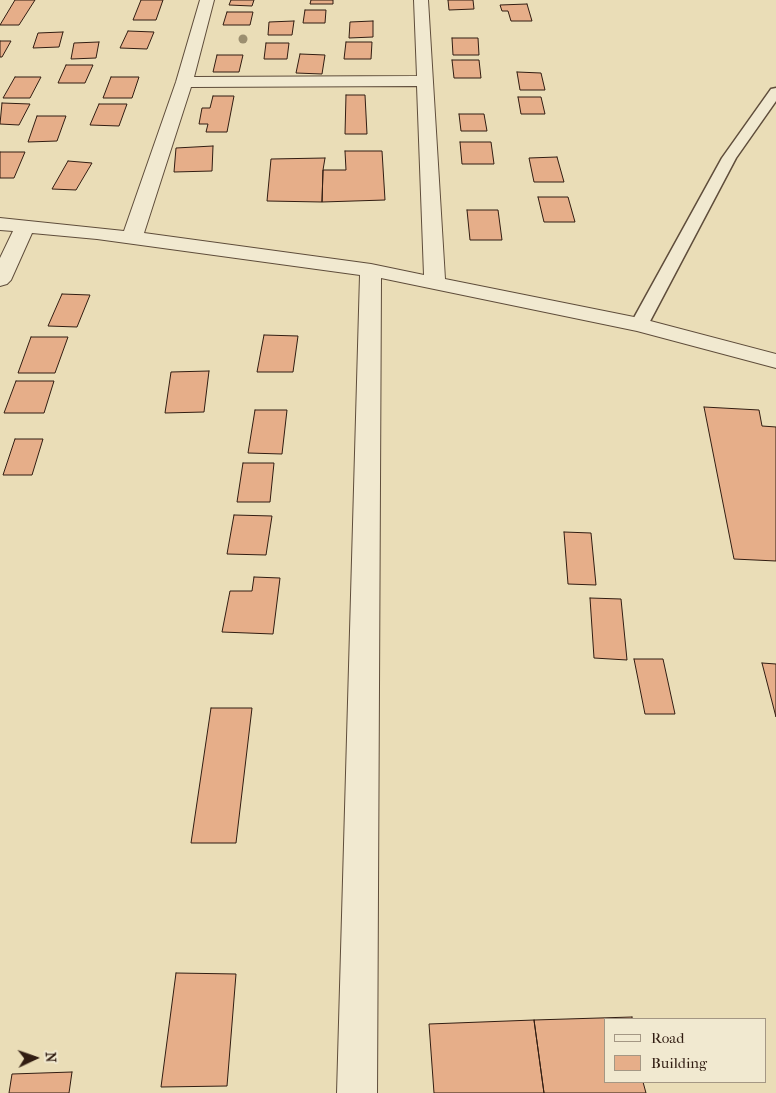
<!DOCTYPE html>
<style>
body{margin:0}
#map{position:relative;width:776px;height:1093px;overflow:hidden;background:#eaddb7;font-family:"IM FELL French Canon",serif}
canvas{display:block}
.legend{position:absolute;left:604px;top:1018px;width:162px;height:65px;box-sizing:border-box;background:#f1e9d0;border:1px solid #a49784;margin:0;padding:6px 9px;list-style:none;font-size:15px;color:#311d12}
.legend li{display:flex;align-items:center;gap:10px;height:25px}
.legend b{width:25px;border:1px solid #a49784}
.north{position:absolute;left:10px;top:1033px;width:50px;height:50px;-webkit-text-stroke:4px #f1e9d0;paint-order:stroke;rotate:87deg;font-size:14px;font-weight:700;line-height:20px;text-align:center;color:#311d12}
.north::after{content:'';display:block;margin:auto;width:18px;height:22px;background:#311d12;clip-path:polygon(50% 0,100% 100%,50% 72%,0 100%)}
</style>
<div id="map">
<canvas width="776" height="1093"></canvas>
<ul class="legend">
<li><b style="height:6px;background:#f1e9d0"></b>Road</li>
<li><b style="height:14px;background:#e6ae89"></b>Building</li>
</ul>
<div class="north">N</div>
</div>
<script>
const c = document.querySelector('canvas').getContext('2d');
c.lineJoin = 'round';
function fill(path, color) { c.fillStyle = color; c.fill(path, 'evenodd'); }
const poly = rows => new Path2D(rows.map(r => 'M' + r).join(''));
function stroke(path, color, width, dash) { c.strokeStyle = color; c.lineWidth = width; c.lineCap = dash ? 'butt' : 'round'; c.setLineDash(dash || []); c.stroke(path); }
const building = poly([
 [15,0,35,0,19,25,0,25,15,0],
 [141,0,163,0,156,20,133,20,141,0],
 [231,0,254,0,252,6,229,5,231,0],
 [311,0,333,0,333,4,310,4,311,0],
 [448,0,473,0,474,9,449,10,448,0],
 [527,4,532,21,511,21,508,11,502,11,500,5,527,4],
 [305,10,326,10,325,23,303,23,305,10],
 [227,12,253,12,250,25,223,25,227,12],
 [294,21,292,35,268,35,269,22,294,21],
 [373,21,373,37,349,38,350,22,373,21],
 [128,31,154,32,147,49,120,48,128,31],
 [63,32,59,47,33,48,38,33,63,32],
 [452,38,478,38,479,55,453,55,452,38],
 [0,41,11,41,2,57,0,57,0,41],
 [99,42,96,58,71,59,74,43,99,42],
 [346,42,372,42,371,59,344,59,346,42],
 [266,43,289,43,287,59,264,59,266,43],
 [300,54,325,55,322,74,296,73,300,54],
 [217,55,243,55,239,72,213,72,217,55],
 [452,60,479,60,481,78,454,78,452,60],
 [66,65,93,65,85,83,58,83,66,65],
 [517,72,541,73,545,90,520,90,517,72],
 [15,77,41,77,30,98,3,98,15,77],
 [111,77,139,77,132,98,103,98,111,77],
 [346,95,365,95,367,134,345,134,346,95],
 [213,96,234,96,227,132,206,132,208,124,199,124,202,108,210,108,213,96],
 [518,97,541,97,545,114,521,114,518,97],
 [2,103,30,104,19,125,0,124,2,103],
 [99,104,127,104,119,126,90,125,99,104],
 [459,114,484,114,487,131,461,131,459,114],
 [37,116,66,116,57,141,28,142,37,116],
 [460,142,491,142,494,164,462,164,460,142],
 [213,146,212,171,174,172,176,148,213,146],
 [345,151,382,151,385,200,322,202,323,170,346,170,345,151],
 [0,152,25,152,14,178,0,178,0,152],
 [557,157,564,182,534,182,529,158,557,157],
 [325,158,323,170,322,202,267,201,271,159,325,158],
 [68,161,92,163,76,190,52,189,68,161],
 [538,197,568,197,575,222,544,222,538,197],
 [467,210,498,210,502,240,470,240,467,210],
 [62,294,90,295,77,327,48,326,62,294],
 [264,335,298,336,293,372,257,372,264,335],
 [31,337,68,337,55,373,18,373,31,337],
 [209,371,204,412,165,413,171,372,209,371],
 [16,381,54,381,44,413,4,413,16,381],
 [704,407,759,410,762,426,776,427,776,561,734,559,704,407],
 [255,410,287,410,282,454,248,453,255,410],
 [15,439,43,439,32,475,3,475,15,439],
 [243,463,274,463,270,502,237,502,243,463],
 [234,515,272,516,266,555,227,554,234,515],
 [564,532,591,533,596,585,568,584,564,532],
 [254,577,280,578,273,634,222,632,230,591,252,591,254,577],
 [590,598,621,599,627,660,594,658,590,598],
 [634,659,663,659,675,714,645,714,634,659],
 [762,663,776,664,776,717,762,663],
 [211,708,252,708,236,843,191,843,211,708],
 [176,973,236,974,227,1086,161,1087,176,973],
 [632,1017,632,1019,605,1019,605,1082,643,1082,646,1093,544,1093,534,1020,632,1017],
 [534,1020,544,1093,434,1093,429,1024,534,1020],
 [72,1072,69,1093,9,1093,12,1074,72,1072]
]);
fill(building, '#e6ae89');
stroke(building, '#311d12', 1);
const lane = poly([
 [776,88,776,101,736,158,648,325,645,329,639,330,633,329,630,325,722,158,771,89,776,88]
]);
const street = poly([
 [200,0,214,0,194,77,417,76,414,0,428,0,445,279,639,318,776,354,776,368,637,331,381,278,377,1093,337,1093,360,275,97,239,32,233,11,280,7,284,0,286,0,258,13,231,0,230,0,218,124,231,176,82,200,0],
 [417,86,424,275,371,264,144,233,191,87,417,86]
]);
stroke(lane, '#5f4d3b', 3);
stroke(street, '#5f4d3b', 2);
fill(lane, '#f1e9d0');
fill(street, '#f1e9d0');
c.fillStyle = '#9b8e70';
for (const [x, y] of [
 [243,39]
]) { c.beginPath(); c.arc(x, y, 4.5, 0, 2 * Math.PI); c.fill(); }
</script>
